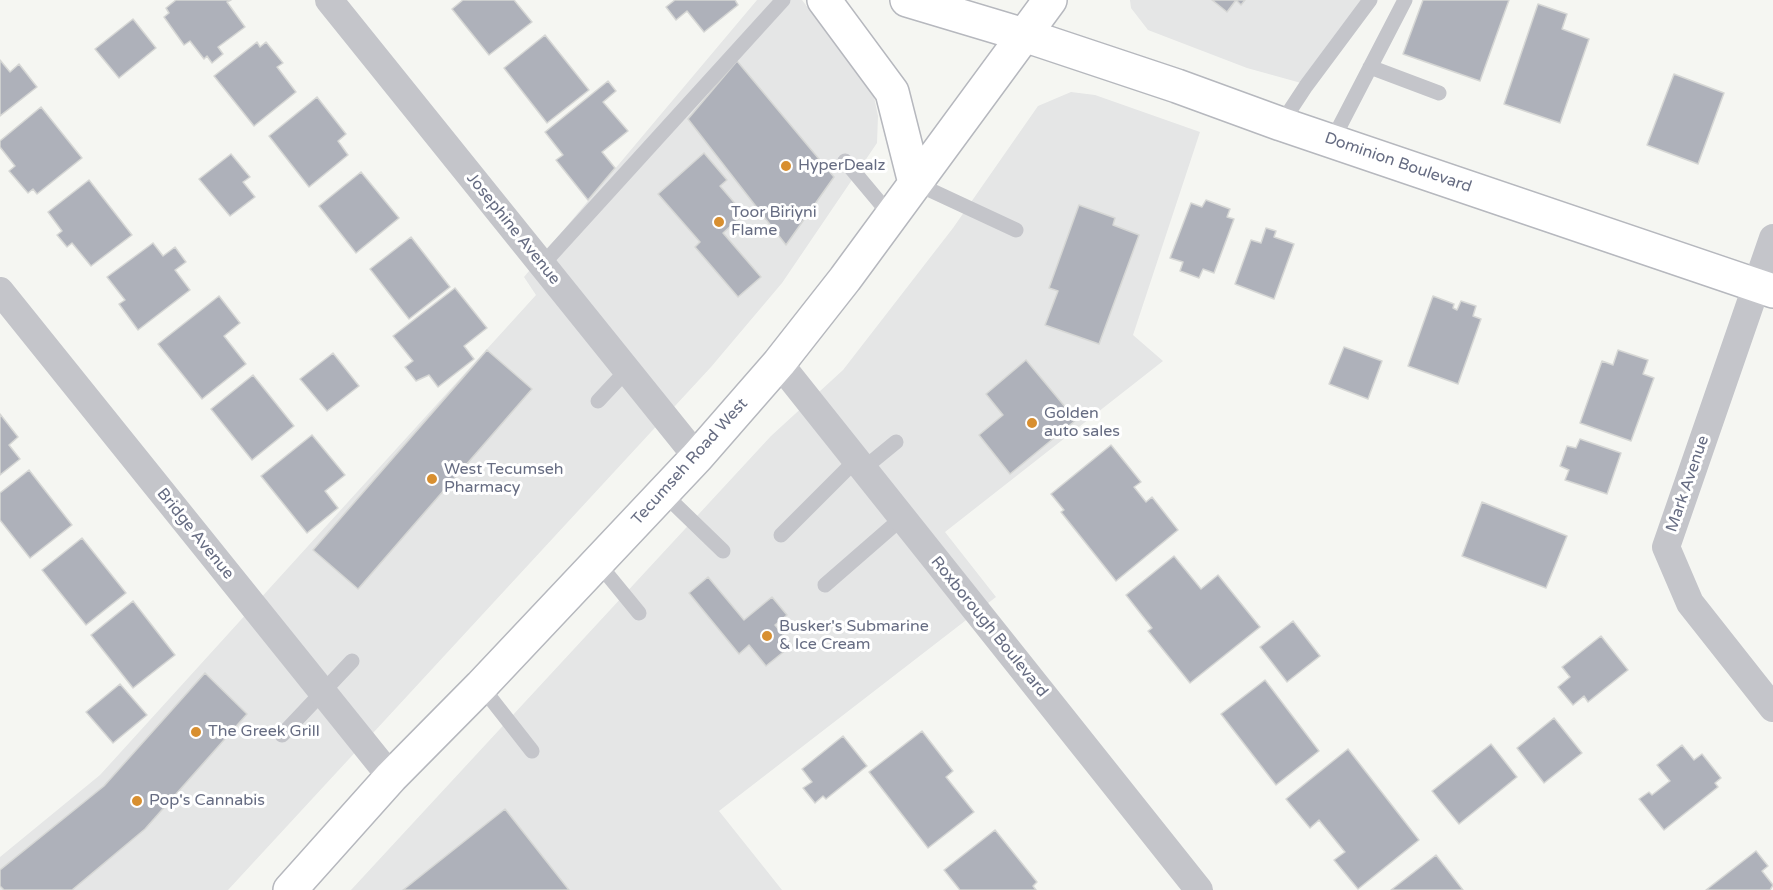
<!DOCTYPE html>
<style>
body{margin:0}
canvas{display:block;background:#f5f6f2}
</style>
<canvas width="1773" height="890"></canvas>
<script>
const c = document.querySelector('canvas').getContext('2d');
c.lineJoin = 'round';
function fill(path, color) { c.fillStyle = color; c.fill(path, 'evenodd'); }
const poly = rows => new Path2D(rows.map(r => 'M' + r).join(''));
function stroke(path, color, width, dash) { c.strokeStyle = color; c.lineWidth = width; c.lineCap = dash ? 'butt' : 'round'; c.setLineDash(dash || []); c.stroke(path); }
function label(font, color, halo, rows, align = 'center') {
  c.font = font + ' "Varela Round",sans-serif'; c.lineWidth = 6; c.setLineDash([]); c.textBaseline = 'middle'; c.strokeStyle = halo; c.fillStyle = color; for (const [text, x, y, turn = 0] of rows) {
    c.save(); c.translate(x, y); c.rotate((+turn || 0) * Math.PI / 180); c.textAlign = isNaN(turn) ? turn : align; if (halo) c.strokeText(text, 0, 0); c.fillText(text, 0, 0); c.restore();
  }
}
fill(poly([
 [757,0,802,0,873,92,878,116,877,143,782,283,711,367,228,890,0,890,0,857,100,775,536,295,524,277],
 [1130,0,1374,0,1312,86,1247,68,1148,30,1131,8],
 [1071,92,1095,95,1200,132,1133,335,1163,361,945,532,996,597,719,811,782,890,351,890,771,436,843,370,953,228,1038,106]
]), '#e5e6e6');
const building = poly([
 [176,0,231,0,227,2,245,27,218,47,223,54,212,63,207,56,204,59,190,41,184,45,164,17,169,13,166,8,176,0],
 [463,0,514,0,532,22,489,55,452,9,463,0],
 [675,0,735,0,738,5,704,32,687,11,676,20,666,7,675,0],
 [1212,0,1245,0,1241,5,1236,0,1227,12,1212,0],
 [1423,0,1509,0,1480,81,1403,54,1423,0],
 [1538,4,1567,14,1562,29,1589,39,1560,123,1504,104,1538,4],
 [133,19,156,48,119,78,95,49,133,19],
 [545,35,589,90,547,123,504,68,545,35],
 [257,42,260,47,266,42,283,63,277,67,296,92,254,126,214,76,257,42],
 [0,60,10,72,19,64,37,87,0,116,0,60],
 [737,61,834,177,786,245,688,119,737,61],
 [1674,74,1724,93,1698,164,1647,145,1674,74],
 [608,81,616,91,603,102,628,131,602,152,615,168,588,200,556,160,563,155,545,132,608,81],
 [317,97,346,134,338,141,348,155,309,187,269,136,317,97],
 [41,107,82,158,37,194,33,189,28,193,9,171,15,166,0,147,0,141,41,107],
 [704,153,727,180,720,186,744,214,723,233,761,277,738,297,695,247,700,242,658,194,704,153],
 [231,154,250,177,243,182,255,197,230,216,199,179,231,154],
 [361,172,399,218,356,253,319,206,361,172],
 [89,180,132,235,91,266,72,243,67,247,57,235,62,231,48,212,89,180],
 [1206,200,1230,209,1227,217,1234,219,1214,273,1203,269,1199,278,1180,271,1183,262,1170,258,1191,203,1202,207,1206,200],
 [1079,205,1115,218,1113,225,1139,235,1099,344,1045,325,1058,291,1049,288,1079,205],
 [1266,228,1276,231,1274,237,1294,244,1274,299,1235,284,1251,240,1261,243,1266,228],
 [411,237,450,287,409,319,370,269,411,237],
 [153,243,163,256,175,247,186,262,175,270,190,290,138,330,119,304,125,300,107,277,153,243],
 [455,288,487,328,464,346,474,359,438,387,429,375,416,381,405,367,413,361,393,336,455,288],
 [219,296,240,323,224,336,246,364,202,399,158,344,219,296],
 [1433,296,1454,304,1453,308,1457,310,1461,301,1476,306,1473,316,1481,319,1458,384,1408,366,1433,296],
 [1344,347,1382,361,1368,399,1329,384,1344,347],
 [487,350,532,389,358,589,313,550,487,350],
 [1618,350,1648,360,1643,374,1654,378,1631,441,1580,423,1602,361,1613,365,1618,350],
 [333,353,359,386,327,411,300,379,333,353],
 [1026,360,1076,420,1010,474,979,435,1003,415,986,394,1026,360],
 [253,375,294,426,252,460,211,409,253,375],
 [0,414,18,437,9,445,20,459,0,475,0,414],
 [312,435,345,475,325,491,338,508,307,533,261,476,312,435],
 [1580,439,1621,453,1607,494,1565,480,1569,470,1560,466,1567,446,1576,448,1580,439],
 [1111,445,1141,482,1134,487,1146,502,1152,497,1178,530,1116,581,1061,512,1064,510,1051,494,1111,445],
 [29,470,72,525,30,558,0,520,0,493,29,470],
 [1482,502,1567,536,1546,588,1462,556,1482,502],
 [82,538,126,593,86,625,42,570,82,538],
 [1174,556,1201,589,1218,575,1260,627,1190,683,1148,631,1152,628,1126,595,1174,556],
 [708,577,744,620,772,597,787,615,775,625,792,645,766,666,749,645,739,654,689,593,708,577],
 [133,601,175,655,133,688,91,635,133,601],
 [1293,621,1320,656,1287,682,1260,647,1293,621],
 [1601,636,1628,670,1588,702,1584,696,1573,705,1558,687,1570,677,1562,667,1601,636],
 [205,673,247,714,145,829,72,890,4,890,0,886,0,870,104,786,205,673],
 [1265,680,1319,751,1276,785,1221,714,1265,680],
 [120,684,147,715,113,743,86,712,120,684],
 [1554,718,1582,753,1544,783,1517,748,1554,718],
 [922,731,953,771,946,777,974,812,928,848,869,772,922,731],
 [843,736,867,766,826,799,823,796,815,803,803,788,812,782,802,769,843,736],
 [1491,744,1517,777,1459,824,1432,791,1491,744],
 [1682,745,1694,760,1702,754,1721,778,1715,783,1718,787,1664,830,1639,799,1649,792,1652,795,1670,781,1657,765,1682,745],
 [1348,749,1419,840,1358,889,1334,860,1345,852,1319,820,1310,828,1286,799,1348,749],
 [505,809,569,890,403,890,505,809],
 [995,830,1037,882,1033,886,1036,890,960,890,944,870,995,830],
 [1756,851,1768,866,1762,871,1773,885,1770,890,1706,890,1756,851],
 [1436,855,1463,890,1391,890,1436,855]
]);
fill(building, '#aeb1ba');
stroke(building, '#d6d7d5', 1.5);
const secondary = poly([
 [824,0,892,92,915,183],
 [907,0,1024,35,1177,86,1281,124,1773,291],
 [290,890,391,777,481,686,697,457,779,363,845,279,1050,0]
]);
stroke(secondary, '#b6b8be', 36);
stroke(poly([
 [1370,67,1439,93],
 [1281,124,1306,86,1370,0],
 [1332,141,1405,0],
 [845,161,891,216],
 [915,183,1016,230],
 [542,265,783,0],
 [598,401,627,370],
 [863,469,896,442],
 [663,493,723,551],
 [781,535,856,460],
 [598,563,639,613],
 [825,585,902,518],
 [481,686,532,751],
 [282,735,352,661]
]), '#c4c5ca', 15);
stroke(poly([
 [329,0,697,457],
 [1773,238,1666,547,1690,603,1773,708],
 [0,291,391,777],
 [779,363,1199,890]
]), '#c4c5ca', 28);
stroke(secondary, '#fff', 33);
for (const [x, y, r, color] of [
 [786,166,6,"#d88f30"],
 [719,222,6,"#d88f30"],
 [1032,423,6,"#d88f30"],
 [432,479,6,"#d88f30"],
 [767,636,6,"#d88f30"],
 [196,732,6,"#d88f30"],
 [137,801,6,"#d88f30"]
]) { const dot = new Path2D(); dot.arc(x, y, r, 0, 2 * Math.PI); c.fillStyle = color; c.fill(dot); stroke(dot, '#fff', 2); }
label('16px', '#666c82', '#fff', [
 ["Dominion Boulevard",1398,163,19],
 ["Josephine Avenue",513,229,51],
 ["Tecumseh Road West",690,462,-48],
 ["Mark Avenue",1688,484,-71],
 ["Bridge Avenue",195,534,51],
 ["Roxborough Boulevard",989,627,51]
]);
label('16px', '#666c82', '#fff', [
 ["HyperDealz",798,166],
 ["Toor Biriyni",731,213],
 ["Flame",731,231],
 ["Golden",1044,414],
 ["auto sales",1044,432],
 ["West Tecumseh",444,470],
 ["Pharmacy",444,488],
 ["Busker's Submarine",779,627],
 ["& Ice Cream",779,645],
 ["The Greek Grill",208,732],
 ["Pop's Cannabis",149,801]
], 'left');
</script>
